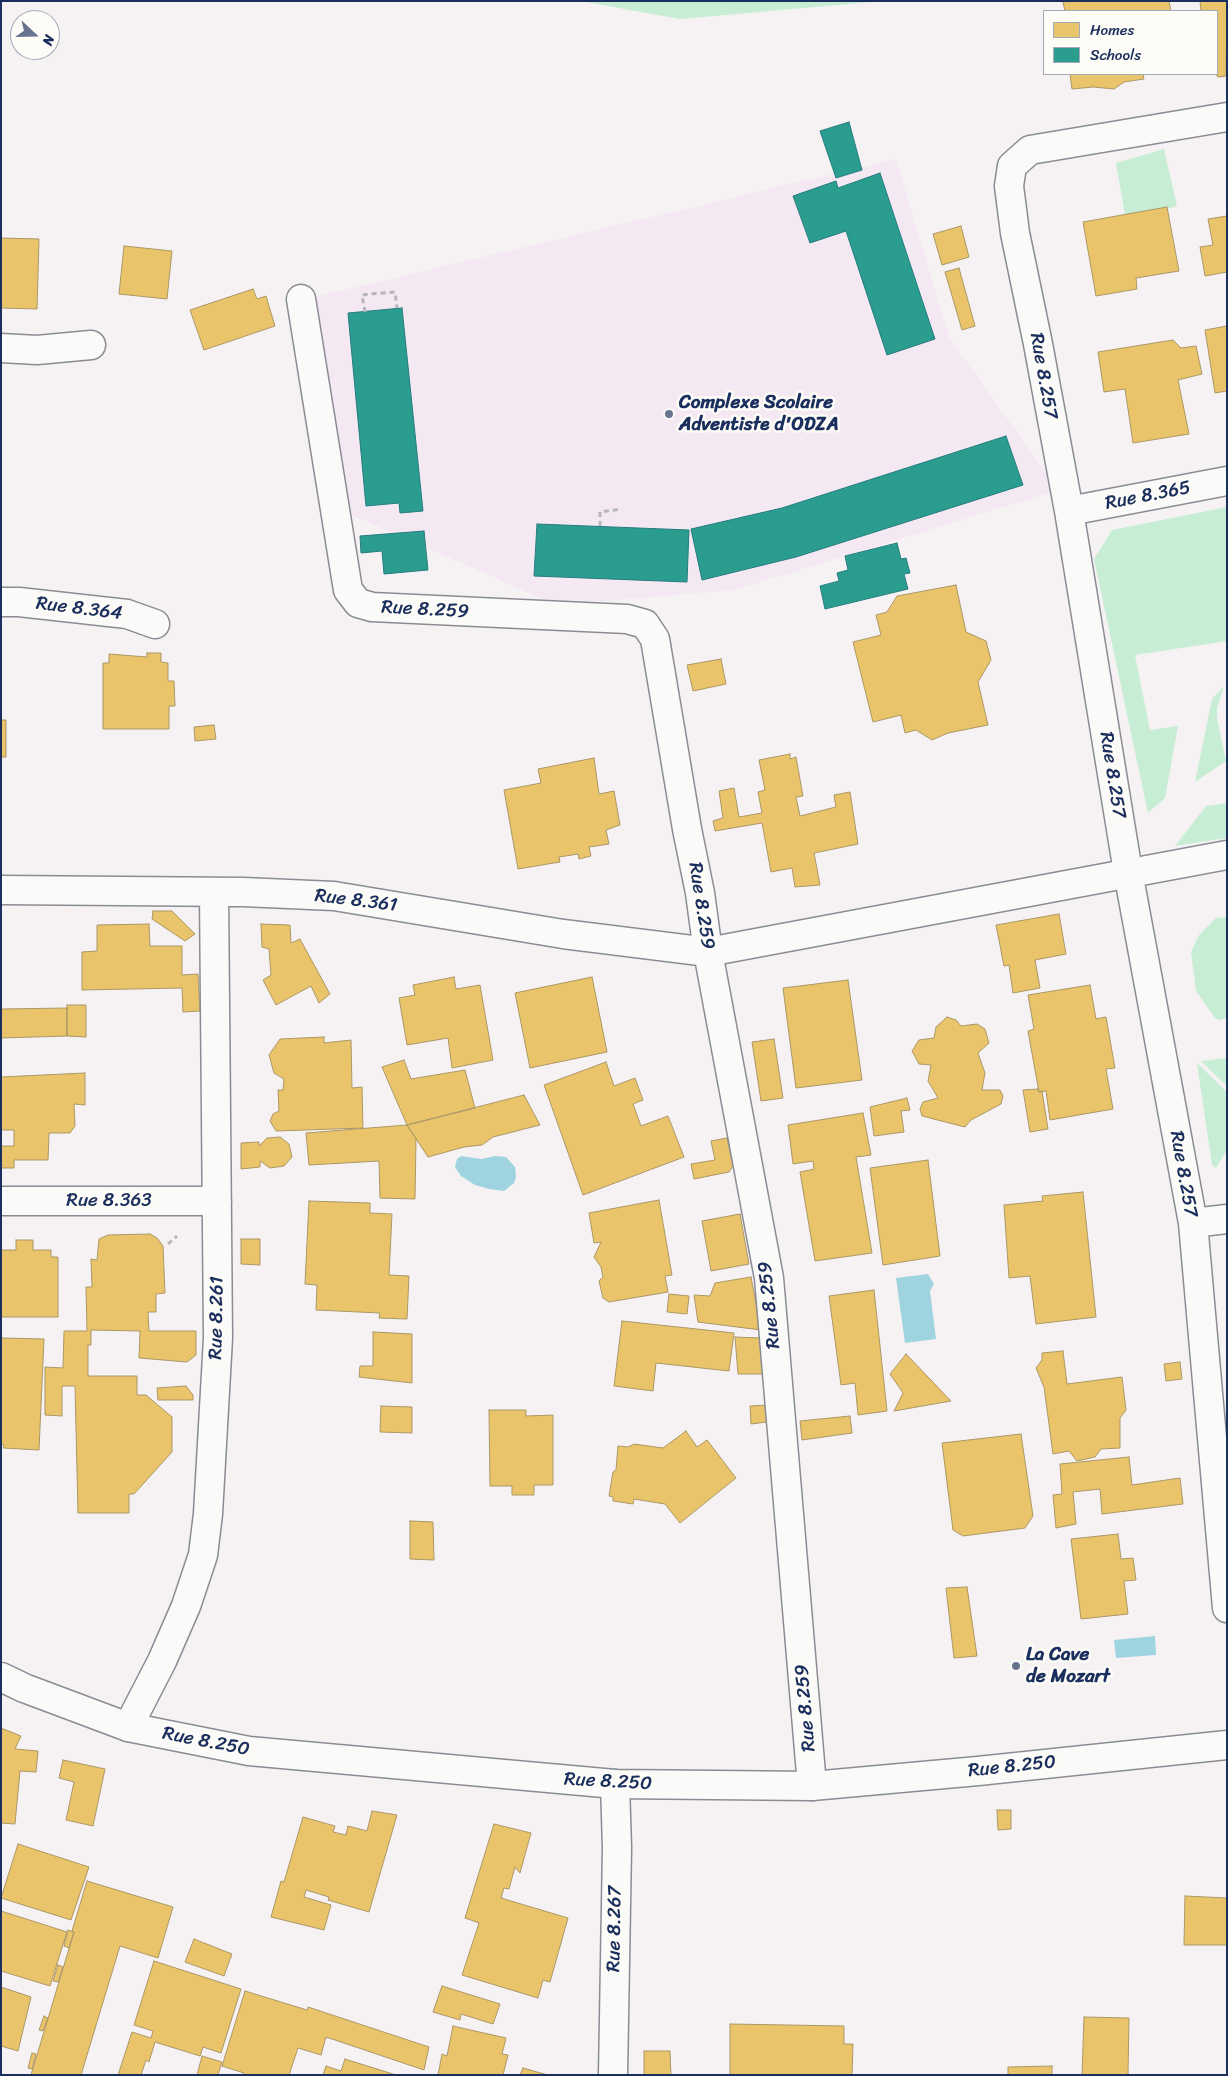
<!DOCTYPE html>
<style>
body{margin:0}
#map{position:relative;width:1228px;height:2076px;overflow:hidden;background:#f6f2f4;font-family:Sriracha,sans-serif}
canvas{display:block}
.frame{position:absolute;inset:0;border:2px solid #1b2f5e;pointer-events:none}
.legend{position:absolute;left:1043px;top:10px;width:175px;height:65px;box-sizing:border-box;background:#fdfcf7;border:1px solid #a3aaba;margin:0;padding:6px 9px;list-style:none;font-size:15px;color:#1b2f5e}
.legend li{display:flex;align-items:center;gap:10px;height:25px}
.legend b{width:25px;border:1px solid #a3aaba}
.north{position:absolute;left:10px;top:10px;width:50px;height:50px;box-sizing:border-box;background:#fdfcf7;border:1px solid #a3aaba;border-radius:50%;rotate:111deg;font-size:14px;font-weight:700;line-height:20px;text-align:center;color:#1b2f5e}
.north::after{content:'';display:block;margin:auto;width:18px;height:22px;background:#687392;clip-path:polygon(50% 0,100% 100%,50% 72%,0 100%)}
</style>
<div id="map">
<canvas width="1228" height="2076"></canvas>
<div class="frame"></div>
<ul class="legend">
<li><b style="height:14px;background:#e9c46a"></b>Homes</li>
<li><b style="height:14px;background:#2a9d8f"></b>Schools</li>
</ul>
<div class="north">N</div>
</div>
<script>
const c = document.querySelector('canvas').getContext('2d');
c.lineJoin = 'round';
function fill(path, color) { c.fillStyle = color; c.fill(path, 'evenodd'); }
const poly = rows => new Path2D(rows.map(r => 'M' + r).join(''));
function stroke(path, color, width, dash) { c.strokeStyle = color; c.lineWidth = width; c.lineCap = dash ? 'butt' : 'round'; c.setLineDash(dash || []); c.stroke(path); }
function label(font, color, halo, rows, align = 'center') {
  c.font = font + ' Sriracha,sans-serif'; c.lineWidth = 5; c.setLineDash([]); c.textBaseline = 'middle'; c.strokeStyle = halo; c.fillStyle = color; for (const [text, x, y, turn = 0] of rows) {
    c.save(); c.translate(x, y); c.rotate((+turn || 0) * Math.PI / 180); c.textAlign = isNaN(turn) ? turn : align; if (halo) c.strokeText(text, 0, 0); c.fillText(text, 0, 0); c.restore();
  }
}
fill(poly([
 [896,159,949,337,1058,490,735,590,557,605,352,515,314,297]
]), '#f4e9f2');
fill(poly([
 [580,1,884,1,680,19],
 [1164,149,1177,206,1143,217,1125,215,1116,163],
 [1227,507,1227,641,1135,655,1150,730,1178,726,1165,798,1148,813,1094,559,1112,530],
 [1224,686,1217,708,1217,718,1226,761,1195,782,1212,699],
 [1227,803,1227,838,1175,846,1206,806],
 [1227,917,1227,1018,1219,1020,1215,1018,1196,991,1191,952,1199,935,1216,918],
 [1227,1058,1227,1086,1201,1061],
 [1197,1063,1227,1092,1227,1150,1216,1168,1212,1165]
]), '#c7eed4');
fill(poly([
 [461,1156,481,1159,495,1156,506,1157,515,1167,516,1177,514,1183,504,1191,489,1189,475,1185,461,1176,455,1167,457,1159],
 [928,1274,934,1284,930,1291,936,1339,905,1343,896,1278],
 [1155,1636,1156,1655,1116,1658,1114,1640]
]), '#9ed3df');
const homes = poly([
 [1070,1,1169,1,1171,11,1065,11,1063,2,1070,1],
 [1200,1,1227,1,1226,76,1218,77,1215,74,1217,74,1217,11,1201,11,1200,1],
 [1070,74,1143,74,1144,79,1124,82,1114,89,1093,87,1072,89,1070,74],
 [1167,207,1179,271,1136,278,1137,289,1096,296,1083,222,1167,207],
 [1227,216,1227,272,1205,276,1200,247,1213,245,1208,219,1227,216],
 [961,226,969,257,942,265,933,234,961,226],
 [1,238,39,239,37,309,1,308,1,238],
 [124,246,172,251,167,299,119,294,124,246],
 [959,268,975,326,962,330,945,272,959,268],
 [253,289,257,299,266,296,275,326,204,350,190,310,253,289],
 [1227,326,1227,391,1215,393,1205,330,1227,326],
 [1173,340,1181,348,1196,346,1202,374,1178,380,1189,434,1133,443,1125,389,1104,392,1098,352,1173,340],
 [956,585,966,632,986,641,991,660,978,682,988,725,948,733,932,740,916,730,905,733,901,715,873,722,853,642,881,635,876,615,887,612,897,596,956,585],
 [147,653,161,653,161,662,168,663,168,681,174,681,175,706,169,706,169,729,103,729,103,663,109,663,109,654,147,657,147,653],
 [721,659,726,684,693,691,687,665,721,659],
 [1,720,6,720,6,757,1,757,1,720],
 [214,725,216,739,195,741,194,727,214,725],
 [790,754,790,759,796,757,803,796,796,797,800,816,836,807,834,795,850,792,858,844,814,853,820,885,795,887,792,868,771,872,762,823,715,831,713,821,723,818,719,791,734,788,739,817,762,813,758,792,765,790,759,760,790,754],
 [594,758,599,794,614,791,620,825,606,830,609,844,589,847,591,856,579,859,578,854,559,857,560,862,518,869,504,790,541,783,538,769,594,758],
 [153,911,172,911,195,934,185,941,152,919,153,911],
 [1059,914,1066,954,1035,960,1040,988,1013,993,1009,965,1004,966,996,925,1059,914],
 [149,924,150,946,182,946,182,975,198,974,200,1011,183,1012,182,988,82,990,82,952,97,951,97,925,149,924],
 [261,924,290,925,291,943,300,939,330,994,319,1003,311,986,276,1005,263,980,271,975,269,949,262,947,261,924],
 [454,977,456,989,480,985,493,1060,452,1068,448,1038,407,1045,399,998,415,995,413,985,454,977],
 [592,977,607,1052,530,1068,515,993,592,977],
 [848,980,862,1080,796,1088,783,988,848,980],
 [1090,985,1096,1019,1106,1017,1115,1068,1106,1069,1113,1109,1050,1120,1046,1091,1039,1092,1028,1031,1034,1029,1028,995,1090,985],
 [67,1005,86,1005,86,1037,67,1036,67,1005],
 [67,1008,67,1036,1,1038,1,1009,67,1008],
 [947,1017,956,1020,961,1026,977,1024,985,1029,989,1043,978,1053,985,1073,982,1090,1000,1090,1003,1096,1001,1104,971,1120,965,1127,922,1116,920,1109,923,1102,938,1098,928,1081,931,1065,919,1064,912,1051,919,1040,934,1038,936,1027,947,1017],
 [324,1037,324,1043,351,1040,352,1088,362,1087,363,1128,276,1131,270,1121,273,1114,279,1111,278,1090,283,1090,284,1079,274,1073,269,1055,280,1039,324,1037],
 [774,1039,783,1098,761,1101,752,1042,774,1039],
 [404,1060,411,1079,465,1070,475,1108,407,1125,382,1067,404,1060],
 [606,1062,614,1086,635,1078,643,1100,633,1104,641,1126,668,1116,684,1157,583,1195,544,1085,606,1062],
 [85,1073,85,1105,74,1104,75,1126,70,1133,49,1133,48,1160,14,1160,14,1168,1,1168,1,1146,14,1146,14,1130,1,1130,1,1077,85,1073],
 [1038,1089,1039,1092,1042,1091,1048,1129,1030,1132,1023,1090,1038,1089],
 [524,1095,540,1125,493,1137,482,1145,464,1147,428,1157,407,1125,524,1095],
 [907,1098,910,1110,901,1111,904,1132,874,1136,870,1107,907,1098],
 [863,1113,871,1155,856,1157,872,1253,815,1261,800,1172,814,1169,813,1161,793,1164,788,1125,863,1113],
 [407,1125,416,1139,415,1199,380,1198,379,1161,309,1165,306,1133,407,1125],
 [280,1137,289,1144,292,1157,284,1166,270,1168,260,1161,260,1167,241,1169,241,1143,259,1142,259,1146,267,1138,280,1137],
 [727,1138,733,1166,729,1172,694,1179,691,1164,715,1160,711,1141,727,1138],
 [928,1160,940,1256,883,1265,870,1168,928,1160],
 [1083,1192,1096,1317,1036,1324,1030,1276,1009,1278,1004,1205,1043,1201,1042,1196,1083,1192],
 [659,1200,672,1275,665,1276,668,1292,609,1302,603,1298,599,1281,603,1277,601,1267,594,1257,601,1242,594,1243,589,1213,659,1200],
 [309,1201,370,1203,370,1213,392,1214,389,1275,409,1276,407,1319,379,1318,380,1313,316,1310,317,1285,305,1284,309,1201],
 [740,1214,749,1264,711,1271,702,1221,740,1214],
 [150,1234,157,1238,163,1246,165,1293,156,1294,156,1312,148,1312,149,1331,196,1331,196,1355,187,1362,139,1358,140,1331,91,1330,91,1345,88,1345,88,1376,137,1376,137,1395,146,1395,172,1417,172,1452,134,1494,129,1494,129,1513,78,1513,75,1386,62,1386,62,1416,45,1415,45,1367,63,1368,64,1331,87,1331,86,1287,92,1287,91,1259,97,1260,99,1239,108,1235,150,1234],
 [241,1239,260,1239,260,1265,241,1264,241,1239],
 [16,1240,33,1240,33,1250,51,1250,51,1257,58,1257,58,1317,1,1317,1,1250,16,1250,16,1240],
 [751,1277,761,1330,698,1322,694,1295,710,1296,715,1283,751,1277],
 [874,1290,887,1411,858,1415,855,1383,841,1385,829,1296,874,1290],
 [669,1294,689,1296,687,1314,667,1312,669,1294],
 [622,1321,734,1333,729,1371,656,1363,653,1391,614,1386,622,1321],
 [373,1332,412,1334,412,1383,359,1377,360,1366,373,1366,373,1332],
 [735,1337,761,1338,764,1374,738,1374,735,1337],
 [1,1338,44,1339,39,1450,3,1448,4,1445,1,1444,1,1338],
 [1063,1351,1067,1384,1122,1377,1126,1410,1120,1418,1120,1448,1101,1449,1095,1457,1077,1461,1069,1451,1053,1454,1044,1387,1036,1368,1042,1360,1042,1353,1063,1351],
 [906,1354,951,1401,894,1411,903,1393,890,1374,906,1354],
 [1180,1362,1182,1379,1166,1381,1164,1364,1180,1362],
 [186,1386,193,1395,193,1400,158,1400,157,1388,186,1386],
 [766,1405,767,1422,751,1424,750,1406,766,1405],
 [381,1406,412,1407,412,1433,380,1432,381,1406],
 [489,1410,526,1410,526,1416,553,1415,553,1485,534,1485,534,1495,512,1495,512,1486,490,1486,489,1410],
 [850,1416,852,1433,802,1440,800,1421,850,1416],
 [686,1431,697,1447,707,1440,736,1478,680,1523,665,1504,634,1499,633,1504,613,1501,613,1497,609,1496,613,1472,616,1470,618,1446,628,1447,634,1444,663,1448,686,1431],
 [1021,1434,1033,1516,1025,1528,963,1536,953,1530,942,1443,1021,1434],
 [1129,1457,1132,1485,1180,1478,1183,1504,1102,1514,1100,1489,1073,1492,1076,1524,1056,1528,1053,1495,1062,1494,1060,1464,1129,1457],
 [410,1521,433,1522,434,1560,410,1559,410,1521],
 [1118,1534,1121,1559,1133,1558,1136,1580,1124,1581,1128,1614,1081,1619,1071,1539,1118,1534],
 [967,1587,977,1656,954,1658,946,1588,967,1587],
 [1,1728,21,1736,15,1749,38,1751,36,1772,20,1771,15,1824,1,1823,1,1728],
 [63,1760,105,1769,93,1826,66,1820,74,1782,59,1778,63,1760],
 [997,1810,1011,1810,1011,1829,998,1830,997,1810],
 [372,1811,397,1815,369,1912,328,1900,329,1897,306,1890,304,1897,331,1905,324,1930,271,1917,281,1881,284,1882,303,1817,335,1826,333,1832,346,1835,348,1826,367,1831,372,1811],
 [494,1824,531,1833,520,1873,515,1867,509,1889,504,1888,501,1898,568,1918,550,1982,543,1980,538,1998,462,1975,479,1923,465,1918,494,1824],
 [18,1844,89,1867,71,1920,1,1898,18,1844],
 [87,1881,173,1907,158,1958,120,1946,81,2075,31,2075,74,1932,72,1931,87,1881],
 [1185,1896,1227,1898,1227,1945,1184,1945,1185,1896],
 [1,1911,67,1932,50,1986,1,1971,1,1911],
 [68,1930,74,1932,69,1948,64,1946,68,1930],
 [194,1939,232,1954,224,1976,185,1962,194,1939],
 [154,1961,241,1989,221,2053,203,2047,200,2056,155,2042,149,2062,146,2060,141,2075,118,2075,132,2032,151,2038,153,2031,134,2025,154,1961],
 [58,1965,63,1967,58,1982,53,1981,58,1965],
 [442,1986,500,2004,493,2024,461,2014,460,2020,433,2012,442,1986],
 [1,1987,31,1997,18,2051,1,2046,1,1987],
 [245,1991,307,2010,308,2007,429,2047,424,2070,326,2037,321,2055,298,2048,289,2075,243,2075,244,2073,222,2066,245,1991],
 [44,2016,48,2018,43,2031,39,2030,44,2016],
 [1084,2017,1129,2018,1128,2075,1082,2075,1084,2017],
 [730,2024,844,2026,844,2044,853,2044,852,2075,730,2075,730,2024],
 [453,2026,506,2038,502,2054,508,2055,503,2075,438,2075,442,2054,447,2056,453,2026],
 [644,2051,670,2051,671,2075,644,2075,644,2051],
 [32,2053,36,2054,32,2069,28,2068,32,2053],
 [202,2056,222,2062,218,2075,197,2075,202,2056],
 [345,2059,396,2075,323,2075,326,2066,341,2071,345,2059],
 [1052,2066,1052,2075,1008,2075,1008,2067,1052,2066],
 [523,2068,548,2075,520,2075,523,2068]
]);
fill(homes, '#e9c46a');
stroke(homes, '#ab9766', 1);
const schools = poly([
 [849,122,862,170,836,178,820,131,849,122],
 [880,173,935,339,887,355,846,231,810,243,793,196,836,181,838,188,880,173],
 [402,308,423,511,400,513,399,503,366,506,348,313,402,308],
 [1006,436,1023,485,796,557,702,580,691,529,782,508,1006,436],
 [537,524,689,530,687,582,534,576,537,524],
 [424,531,428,570,384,574,382,551,361,553,360,536,424,531],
 [897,543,901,559,906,558,910,573,904,574,908,589,825,609,820,586,839,581,837,573,848,570,845,556,897,543]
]);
fill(schools, '#2a9d8f');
stroke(schools, '#267c80', 1);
const street = poly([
 [1227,117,1030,150,1012,166,1009,186,1015,233,1038,344,1069,511,1128,872,1193,1223,1227,1608],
 [301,299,348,590,358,603,372,607,627,619,645,624,655,639,687,829,700,893,708,952,769,1278,812,1786],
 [1,348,37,350,91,345],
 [1069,511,1227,481],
 [1,602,19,602,127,614,155,624],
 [1,890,243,892,334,896,563,934,708,952,1227,855],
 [1,1201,217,1201],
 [1193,1223,1227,1219],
 [128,1727,162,1661,186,1606,203,1555,208,1514,218,1338,214,892],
 [613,2075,617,1848,615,1784]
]);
const secondary = poly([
 [1,1677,24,1688,128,1727,249,1751,615,1784,812,1786,978,1771,1227,1745]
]);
stroke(street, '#8a8c95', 31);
stroke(secondary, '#8a8c95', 31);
stroke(poly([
 [365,312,362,295,370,294,395,292,397,308],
 [600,526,600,512,622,509],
 [168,1244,177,1236]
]), '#b5b7bd', 3, [5, 4]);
stroke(street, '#fafaf8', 28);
stroke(secondary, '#fafaf8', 28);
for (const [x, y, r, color] of [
 [669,414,5,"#687392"],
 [1016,1666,5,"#687392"]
]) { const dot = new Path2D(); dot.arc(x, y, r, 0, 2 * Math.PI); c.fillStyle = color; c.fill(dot); stroke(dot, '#fdfcf7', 2); }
label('19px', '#1b2f5e', '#fdfcf7', [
 ["Rue 8.257",1043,376,80],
 ["Rue 8.365",1148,496,-11],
 ["Rue 8.364",79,609,7],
 ["Rue 8.259",425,610,3],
 ["Rue 8.257",1112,775,81],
 ["Rue 8.361",356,901,7],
 ["Rue 8.259",701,906,81],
 ["Rue 8.257",1183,1174,80],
 ["Rue 8.363",109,1201],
 ["Rue 8.259",770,1305,-96],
 ["Rue 8.261",217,1318,-89],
 ["Rue 8.259",806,1708,-95],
 ["Rue 8.250",206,1742,11],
 ["Rue 8.250",1012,1767,-6],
 ["Rue 8.250",608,1782,3],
 ["Rue 8.267",615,1929,-89]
]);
label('bold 19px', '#1b2f5e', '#fdfcf7', [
 ["Complexe Scolaire",679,403],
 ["Adventiste d'ODZA",679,425],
 ["La Cave",1026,1655],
 ["de Mozart",1026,1677]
], 'left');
</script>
